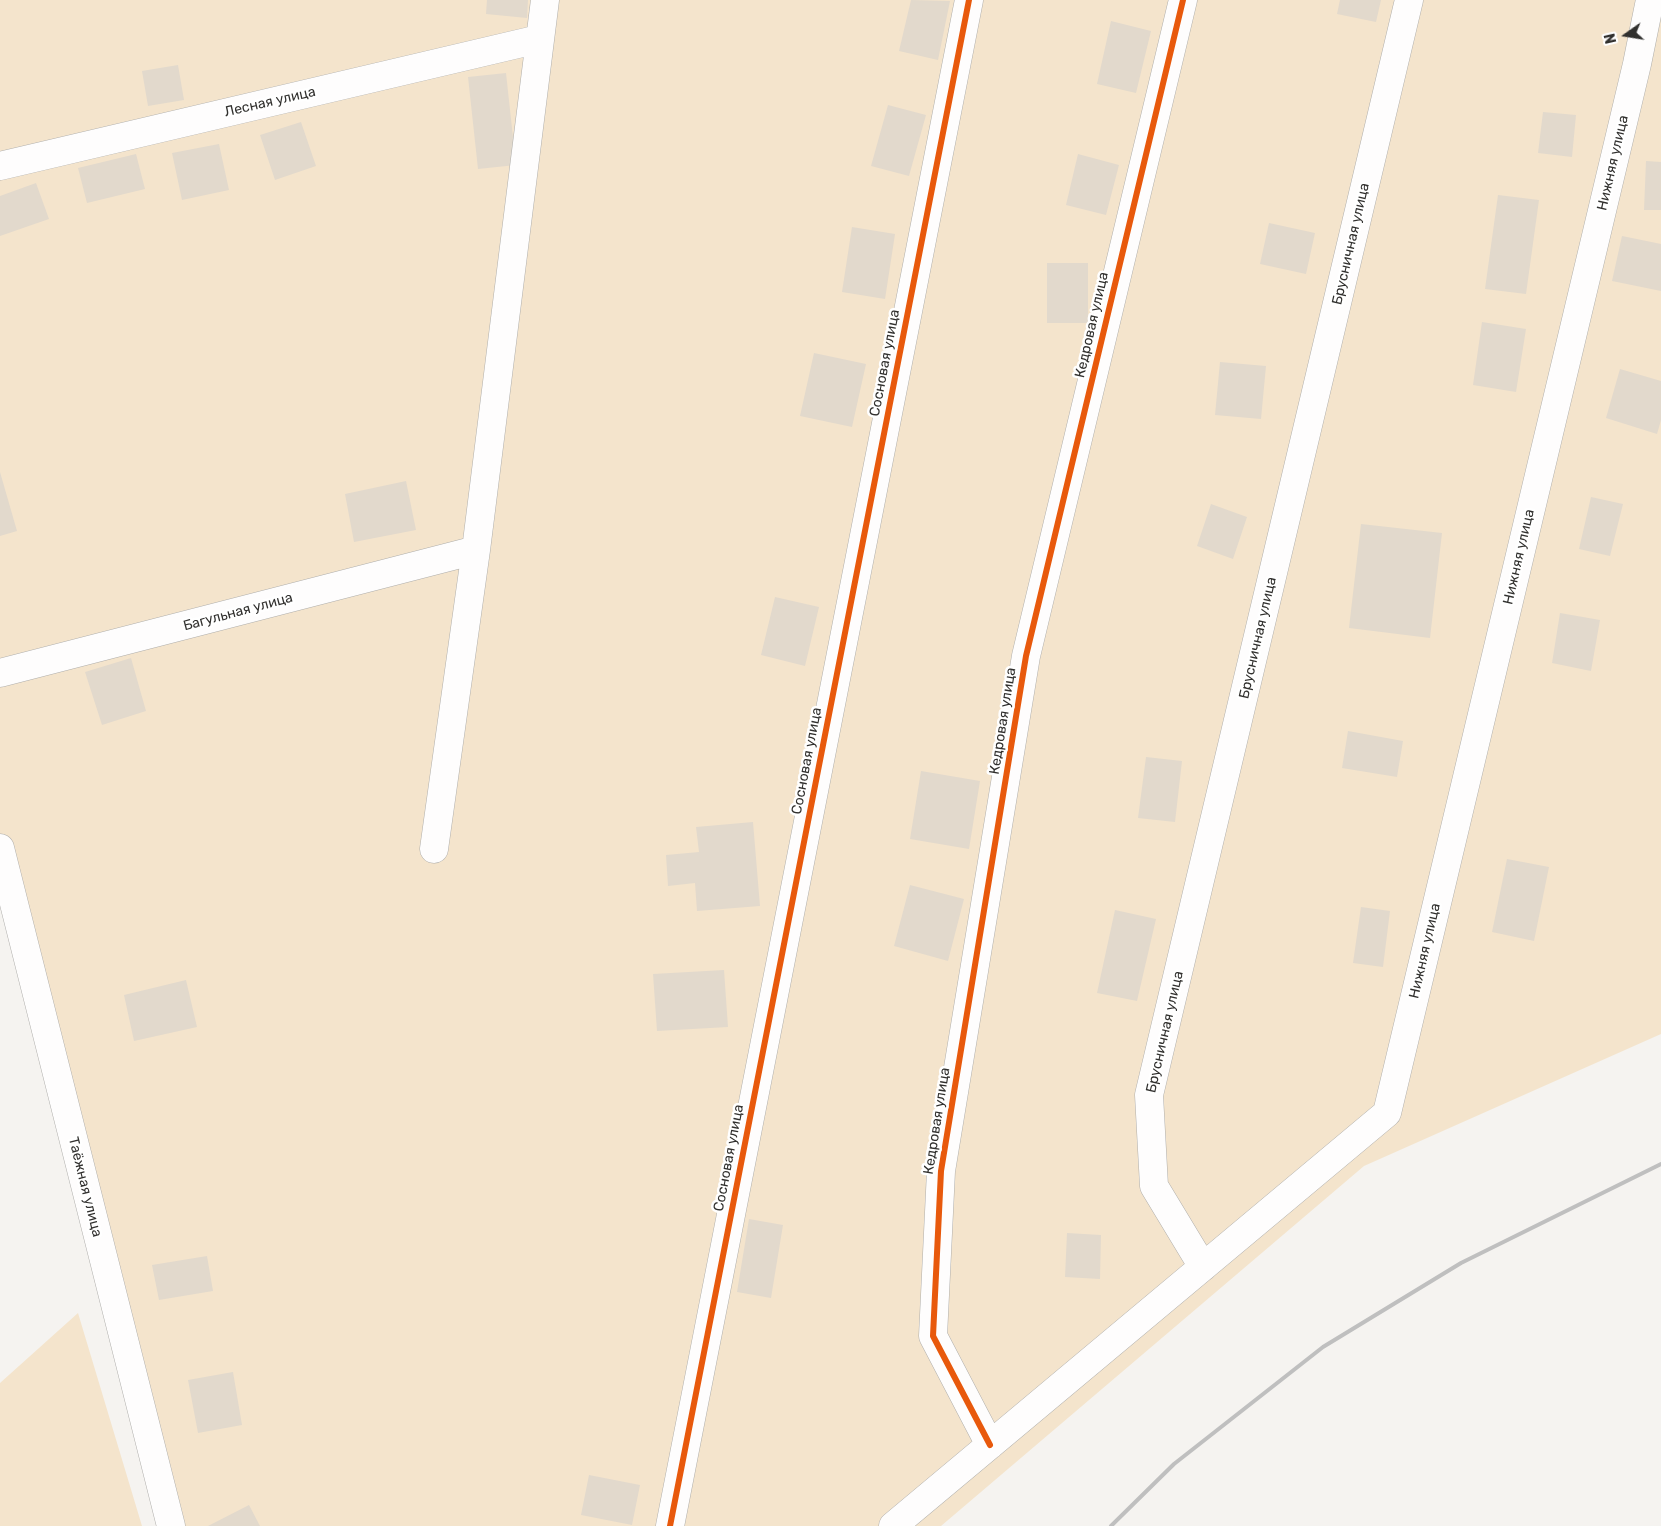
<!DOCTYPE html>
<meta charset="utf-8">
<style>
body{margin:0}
#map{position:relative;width:1661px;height:1526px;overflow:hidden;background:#f5f3f0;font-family:Rubik,sans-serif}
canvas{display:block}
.north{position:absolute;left:1601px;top:10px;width:50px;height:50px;-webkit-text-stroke:4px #fff;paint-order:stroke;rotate:257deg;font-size:14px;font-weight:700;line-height:20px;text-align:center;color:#31302e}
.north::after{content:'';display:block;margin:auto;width:18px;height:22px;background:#31302e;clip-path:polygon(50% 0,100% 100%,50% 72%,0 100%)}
</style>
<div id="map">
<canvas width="1661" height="1526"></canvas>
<div class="north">N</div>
</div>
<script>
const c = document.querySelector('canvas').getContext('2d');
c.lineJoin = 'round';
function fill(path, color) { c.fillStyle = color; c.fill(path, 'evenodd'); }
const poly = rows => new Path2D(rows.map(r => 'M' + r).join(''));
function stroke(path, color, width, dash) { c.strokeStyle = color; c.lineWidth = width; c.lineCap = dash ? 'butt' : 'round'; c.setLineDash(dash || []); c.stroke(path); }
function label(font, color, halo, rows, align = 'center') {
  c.font = font + ' Rubik,sans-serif'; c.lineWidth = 5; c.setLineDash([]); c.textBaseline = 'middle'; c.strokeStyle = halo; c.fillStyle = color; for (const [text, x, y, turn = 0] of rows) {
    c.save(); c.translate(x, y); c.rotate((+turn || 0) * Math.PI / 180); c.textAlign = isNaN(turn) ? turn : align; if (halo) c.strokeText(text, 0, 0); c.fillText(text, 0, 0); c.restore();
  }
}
fill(poly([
 [0,0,1661,0,1661,1034,1364,1166,941,1526,176,1526,0,870],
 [78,1313,142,1526,0,1526,0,1383]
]), '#f4e4cc');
fill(poly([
 [487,0,528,0,527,18,486,14],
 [911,0,950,1,938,60,899,51],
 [1340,0,1381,0,1376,22,1337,14],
 [1111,21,1151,31,1136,93,1097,84],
 [178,65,184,100,148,106,142,71],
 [506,73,516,165,478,169,468,77],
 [888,105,926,115,909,176,871,166],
 [1543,112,1576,115,1572,157,1538,153],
 [301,122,316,166,275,180,260,135],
 [219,144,229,190,182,200,172,153],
 [136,154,145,189,87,203,78,168],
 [1078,154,1119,165,1106,215,1066,205],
 [1646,161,1661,162,1661,210,1644,210],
 [36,183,49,219,0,236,0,196],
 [1498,195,1539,200,1526,294,1485,289],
 [1269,223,1315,233,1306,274,1260,264],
 [852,227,895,234,885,299,842,292],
 [1622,236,1661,244,1661,291,1612,281],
 [1047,263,1088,263,1088,323,1047,323],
 [1482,322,1526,329,1516,392,1473,385],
 [814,353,866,364,852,427,800,416],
 [1220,362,1266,366,1261,419,1215,415],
 [1620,369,1661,381,1661,420,1657,434,1606,418],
 [0,472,17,531,0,536],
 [406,481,416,530,354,542,345,494],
 [1591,497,1623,504,1610,556,1579,549],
 [1211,504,1247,517,1233,559,1197,546],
 [1361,524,1442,533,1430,638,1349,628],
 [775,597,819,607,805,666,761,655],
 [1560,613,1600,620,1591,671,1552,663],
 [131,658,146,711,102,725,85,672],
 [1348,731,1403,741,1397,777,1342,768],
 [1146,757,1182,761,1175,822,1138,818],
 [921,771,980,781,969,849,910,839],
 [753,822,760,906,697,911,695,883,668,886,666,855,699,852,696,827],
 [1507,859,1549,867,1534,941,1492,932],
 [910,885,964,899,948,961,894,946],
 [1361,907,1390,911,1383,967,1353,963],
 [1115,910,1156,919,1137,1001,1097,993],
 [724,970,728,1027,657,1031,653,974],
 [186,980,197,1027,134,1041,124,995],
 [749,1219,783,1225,771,1298,737,1292],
 [1067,1233,1101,1235,1100,1279,1065,1277],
 [207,1256,213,1291,159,1300,152,1265],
 [233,1372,242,1425,198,1433,188,1380],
 [589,1475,640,1485,632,1525,581,1515],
 [249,1505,260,1526,208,1526]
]), '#e2d9cc');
const minor = poly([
 [0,166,539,39],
 [0,673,476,550],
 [0,848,171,1526],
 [434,849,476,550,545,0],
 [1203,1267,1154,1186,1149,1095,1409,0],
 [990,1445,933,1336,941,1171,1026,656,1183,0],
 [670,1526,969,0],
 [893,1526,1387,1113,1637,64,1650,0]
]);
stroke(minor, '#afaeab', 29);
stroke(minor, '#fefdfd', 28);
stroke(poly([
 [1111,1526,1174,1464,1323,1347,1461,1263,1661,1164]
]), '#bfbfbf', 4);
stroke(poly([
 [990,1445,933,1336,941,1171,1026,656,1183,0],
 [670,1526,969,0]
]), '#e8590c', 6);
label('14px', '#31302e', '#fff', [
 ["Лесная улица",270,102,-13],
 ["Нижняя улица",1613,163,-77],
 ["Брусничная улица",1351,244,-77],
 ["Кедровая улица",1092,325,-77],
 ["Сосновая улица",885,363,-79],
 ["Нижняя улица",1519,557,-77],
 ["Багульная улица",238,612,-15],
 ["Брусничная улица",1258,638,-77],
 ["Кедровая улица",1003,721,-81],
 ["Сосновая улица",807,761,-79],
 ["Нижняя улица",1425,951,-77],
 ["Брусничная улица",1165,1032,-77],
 ["Кедровая улица",937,1121,-81],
 ["Сосновая улица",729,1158,-79],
 ["Таёжная улица",85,1187,76]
]);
</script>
